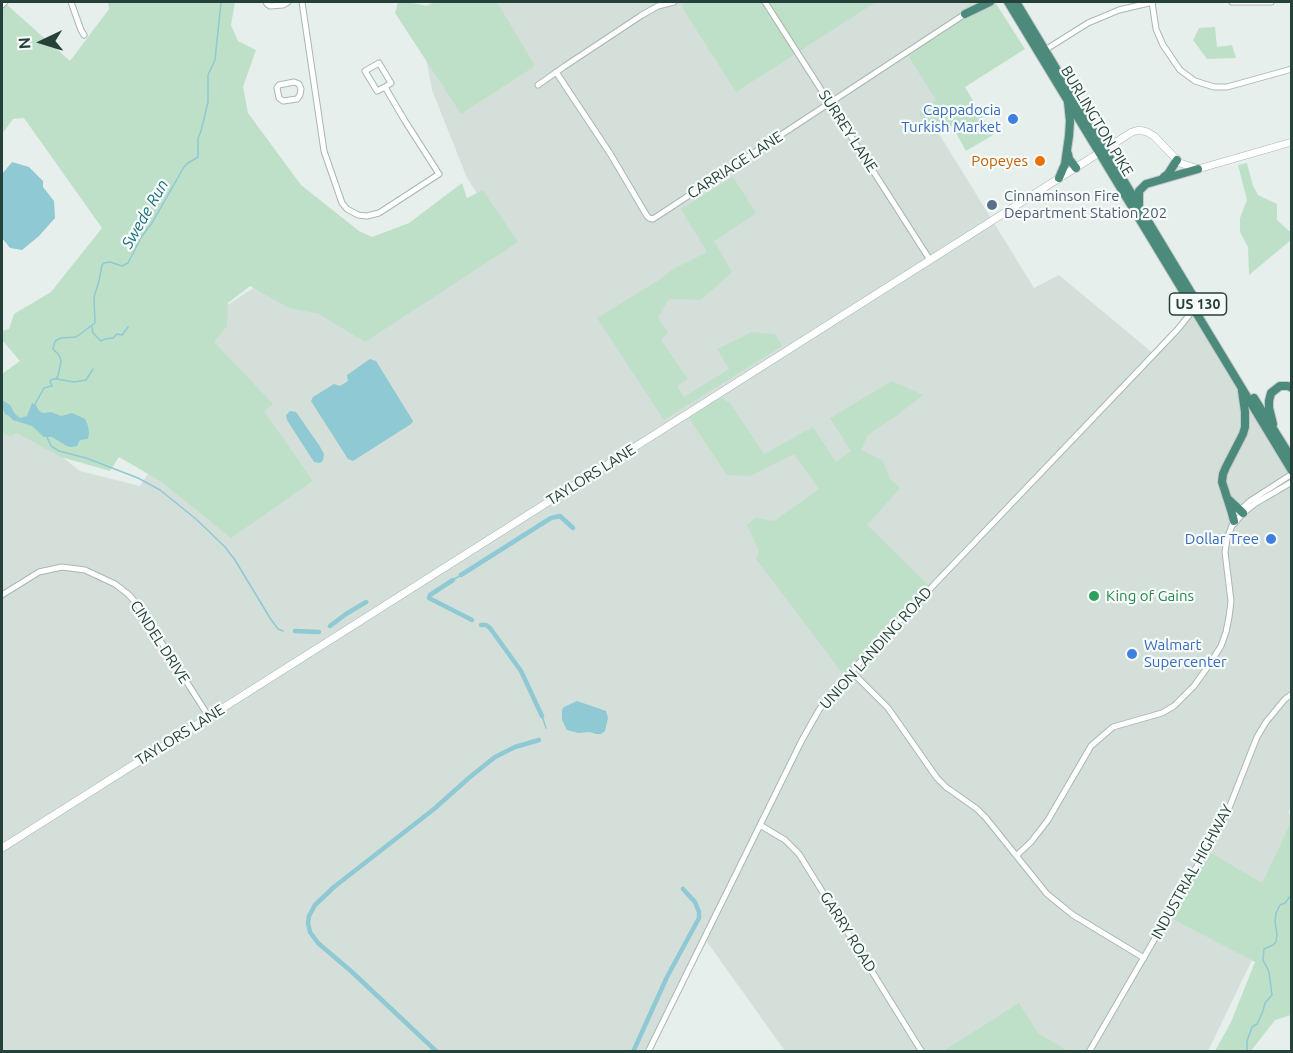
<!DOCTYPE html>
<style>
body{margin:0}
#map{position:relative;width:1293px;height:1053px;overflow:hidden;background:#e6efeb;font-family:Ubuntu,sans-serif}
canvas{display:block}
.frame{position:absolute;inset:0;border:3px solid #24423a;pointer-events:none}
.north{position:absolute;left:12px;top:12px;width:60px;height:60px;-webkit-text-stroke:4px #f7fbf9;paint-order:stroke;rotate:266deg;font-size:16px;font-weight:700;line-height:24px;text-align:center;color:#24423a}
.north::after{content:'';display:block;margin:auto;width:21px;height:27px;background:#24423a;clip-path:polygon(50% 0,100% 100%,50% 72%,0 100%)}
</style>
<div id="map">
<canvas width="1293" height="1053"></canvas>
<div class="frame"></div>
<div class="north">N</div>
</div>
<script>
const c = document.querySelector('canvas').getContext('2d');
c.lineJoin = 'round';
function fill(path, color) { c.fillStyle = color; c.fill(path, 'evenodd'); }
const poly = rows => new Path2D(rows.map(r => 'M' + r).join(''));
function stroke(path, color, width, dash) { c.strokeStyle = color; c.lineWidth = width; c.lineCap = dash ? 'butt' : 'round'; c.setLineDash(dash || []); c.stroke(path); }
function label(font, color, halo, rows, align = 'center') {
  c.font = font + ' Ubuntu,sans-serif'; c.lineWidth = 4.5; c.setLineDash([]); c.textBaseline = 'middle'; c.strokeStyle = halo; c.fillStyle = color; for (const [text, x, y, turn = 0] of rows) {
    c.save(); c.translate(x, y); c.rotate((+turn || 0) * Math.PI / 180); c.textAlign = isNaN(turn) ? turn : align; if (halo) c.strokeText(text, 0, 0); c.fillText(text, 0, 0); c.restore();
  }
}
fill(poly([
 [433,2,980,2,965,14,941,106,928,116,1034,288,1059,275,1154,354,1195,309,1291,471,1292,805,1288,813,1291,815,1291,821,1264,879,1265,933,1208,1051,785,1051,705,939,648,1051,2,1052,2,422,21,424,80,471,140,486,154,465,220,310,258,285,298,303,359,335,510,244,467,178,432,90,425,52,402,19]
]), '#d4dfda');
fill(poly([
 [108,2,235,2,231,25,238,41,256,50,243,87,248,113,301,185,359,231,372,237,409,223,462,183,467,198,483,190,518,242,365,342,319,314,289,308,250,286,228,303,227,326,214,342,273,404,264,411,313,481,231,538,162,482,119,457,110,471,61,457,17,433,11,436,2,433,2,374,20,361,2,340,2,331,9,329,14,314,51,292,102,228,24,118,13,119,2,134,2,52,3,50,2,48,2,7,5,3,70,61,109,9],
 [398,2,406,2,429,6,436,2,497,2,535,66,461,114,395,13],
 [683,2,876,2,736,92,683,9],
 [985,2,995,2,1025,49,965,87,993,135,966,151,952,126,934,137,919,114,936,100,906,52],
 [1215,27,1217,47,1232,45,1236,58,1207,59,1193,40,1199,28],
 [1247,163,1253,186,1258,195,1277,204,1277,220,1289,231,1292,231,1291,240,1249,275,1248,247,1240,232,1240,218,1247,200,1238,165],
 [733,177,756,213,714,241,732,272,701,300,669,299,658,317,668,333,661,340,688,379,677,386,684,397,729,369,717,349,752,332,775,334,782,346,664,420,597,318,659,280,673,269,707,252,681,209],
 [892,381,923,395,896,416,868,435,861,450,883,461,890,479,900,488,867,525,931,588,847,679,756,559,759,551,747,525,755,518,774,521,819,489,794,454,750,476,727,475,689,418,720,397,730,403,764,454,813,427,836,462,851,451,830,418],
 [1291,821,1291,1015,1275,1020,1251,1051,1215,1051,1231,1022,1255,962,1169,917,1208,851,1262,883],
 [1019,1003,1038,1033,1068,1051,943,1051]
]), '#bfe0c8');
fill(poly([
 [12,162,29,167,43,181,43,187,54,201,55,218,39,236,22,250,10,248,2,238,2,174],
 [370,359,376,361,413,421,411,424,353,461,348,459,311,401,313,397,334,384,340,386,348,381,347,375],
 [2,400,10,405,15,414,20,418,27,416,32,403,36,405,39,411,43,413,51,412,61,416,72,413,81,417,85,419,88,426,89,433,88,439,80,440,77,446,71,447,67,446,52,437,44,437,32,426,13,420,9,416,5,414,2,407],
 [290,411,296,412,319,445,324,454,323,460,320,463,314,462,287,420,286,415],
 [577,701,606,711,608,718,605,731,601,734,596,734,590,732,578,733,567,730,562,720,562,710,564,707]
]), '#8ec9d4');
stroke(poly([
 [92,327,93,333,101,341,105,339,113,338,117,334,122,335,128,327],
 [57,379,74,382,86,380,93,369],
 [34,406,44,388,52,386,50,381,53,379,56,379,58,376,61,361,59,355,53,349,55,341,61,338,76,337,95,323,94,297,99,281,102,265,104,263,110,262,122,266,128,263,142,236,152,223,184,167,188,163,198,157,198,138,201,131,208,102,208,75,215,60,221,2],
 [47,437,51,446,59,451,86,458,138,478,160,490,196,519,225,547,235,560,270,618,278,629,283,631],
 [453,580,461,575],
 [542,716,546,728],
 [1247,1052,1247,1041,1252,1027,1257,1024,1263,1011,1265,1003,1272,995,1269,972,1263,960,1264,949,1273,945,1276,942,1277,934,1275,922,1276,913,1280,905,1285,903,1292,894]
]), '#8ec9d4', 1.5);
stroke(poly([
 [461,575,551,518,560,516,573,528],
 [429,598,472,620],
 [429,598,430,595,453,580],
 [481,625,486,625,490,628,521,671,542,716],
 [330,626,346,614,366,602],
 [295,631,319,632],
 [437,1052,352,972,318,943,310,932,308,923,309,916,315,905,334,887,434,809,470,777,495,757,515,747,539,740],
 [633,1052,667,977,699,918,699,912,695,902,683,889]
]), '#8ec9d4', 4.5);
const minor = poly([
 [71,2,81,30,84,35],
 [266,2,267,4,270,6,283,5,288,2],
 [302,2,324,151,342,203,347,209,358,215,367,216,379,213,439,174,405,121,385,87,377,91,365,71,379,63,391,83,385,87],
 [765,2,930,260],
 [1152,2,1156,29,1163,45,1180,70,1195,81,1214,87,1227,87,1292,69],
 [1232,2,1271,2],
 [2,5,5,2],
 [1045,50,1088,23,1119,10,1153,2],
 [556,72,611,155,647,216,649,218,653,219,965,14],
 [294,82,299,84,301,89,300,95,297,99,283,101,279,98,277,88,279,85,294,82],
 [538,85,565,66,642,15,658,6,674,2],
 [1238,512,1250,501,1292,474],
 [1234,524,1243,513,1256,503,1292,482],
 [2,595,39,572,62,567,85,570,115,584,128,594,137,604,209,717],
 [851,671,888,708,937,778,946,787,977,809,986,818,1047,894,1073,915,1144,958],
 [760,825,785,840,799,854,922,1052],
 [1017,855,1031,842,1048,820,1091,746,1113,727,1162,713,1174,706,1194,686,1209,665,1221,646,1226,632,1229,617,1231,601,1225,552,1227,539,1234,520],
 [648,1052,802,740,819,710,829,696,862,660,1119,391,1178,329,1194,309],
 [1089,1052,1215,835,1229,808,1257,737,1266,722,1285,699,1292,694]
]);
const tertiary = poly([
 [2,848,1132,132,1139,130,1147,132,1154,136,1180,163,1198,169,1292,142]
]);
const trunk = poly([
 [1008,2,1292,471],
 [1016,2,1201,309],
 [965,14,990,2],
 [1068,154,1069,159,1076,168],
 [1164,177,1168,174,1177,160],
 [1059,178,1065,164,1069,136,1070,121,1068,102],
 [1139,203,1139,191,1146,184,1198,169],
 [1254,398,1292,459],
 [1273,424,1269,408,1269,401,1271,393,1280,386,1288,386,1292,388],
 [1229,500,1243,513],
 [1234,521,1231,510,1222,482,1223,474,1226,467,1243,434,1245,427,1245,412,1242,391]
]);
stroke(minor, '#a8b8b2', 7);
stroke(tertiary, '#a8b8b2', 8);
stroke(trunk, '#c2cac8', 10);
stroke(minor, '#fff', 5);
stroke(tertiary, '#fff', 7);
stroke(trunk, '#4c8a7c', 8);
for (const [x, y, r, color] of [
 [1013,119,6,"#3f7fe0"],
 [1040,161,6,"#e8710a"],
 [992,205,6,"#5c6f8a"],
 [1271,539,6,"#3f7fe0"],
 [1094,596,6,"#2e9e5b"],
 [1132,654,6,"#3f7fe0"]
]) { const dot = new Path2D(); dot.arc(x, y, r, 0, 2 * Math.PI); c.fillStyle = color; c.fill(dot); stroke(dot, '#f7fbf9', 2); }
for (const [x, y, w] of [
 [1198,304,57]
]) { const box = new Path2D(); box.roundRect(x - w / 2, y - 11, w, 22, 4.5); c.fillStyle = '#f7fbf9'; c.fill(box); stroke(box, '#24423a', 1.5); }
label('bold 14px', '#24423a', null, [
 ["US 130",1198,304]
]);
label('15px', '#366cbe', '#f7fbf9', [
 ["Cappadocia",1001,110],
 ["Turkish Market",1001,127],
 ["Dollar Tree",1259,539],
 ["Walmart",1144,645,"left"],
 ["Supercenter",1144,662,"left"]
], 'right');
label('15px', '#24423a', '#f7fbf9', [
 ["BURLINGTON PIKE",1097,121,59],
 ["SURREY LANE",848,131,57],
 ["CARRIAGE LANE",735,165,-33],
 ["TAYLORS LANE",591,475,-32],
 ["CINDEL DRIVE",160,642,57],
 ["UNION LANDING ROAD",876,648,-48],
 ["TAYLORS LANE",180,735,-32],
 ["INDUSTRIAL HIGHWAY",1192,872,-61],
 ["GARRY ROAD",848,932,58]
]);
label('15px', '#c56008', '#f7fbf9', [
 ["Popeyes",1028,161]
], 'right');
label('15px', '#4e5e75', '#f7fbf9', [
 ["Cinnaminson Fire",1004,196],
 ["Department Station 202",1004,213]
], 'left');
label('15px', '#27864d', '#f7fbf9', [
 ["King of Gains",1106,596]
], 'left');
label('italic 16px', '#1c6f80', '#f7fbf9', [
 ["Swede Run",145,214,-60]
]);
</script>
